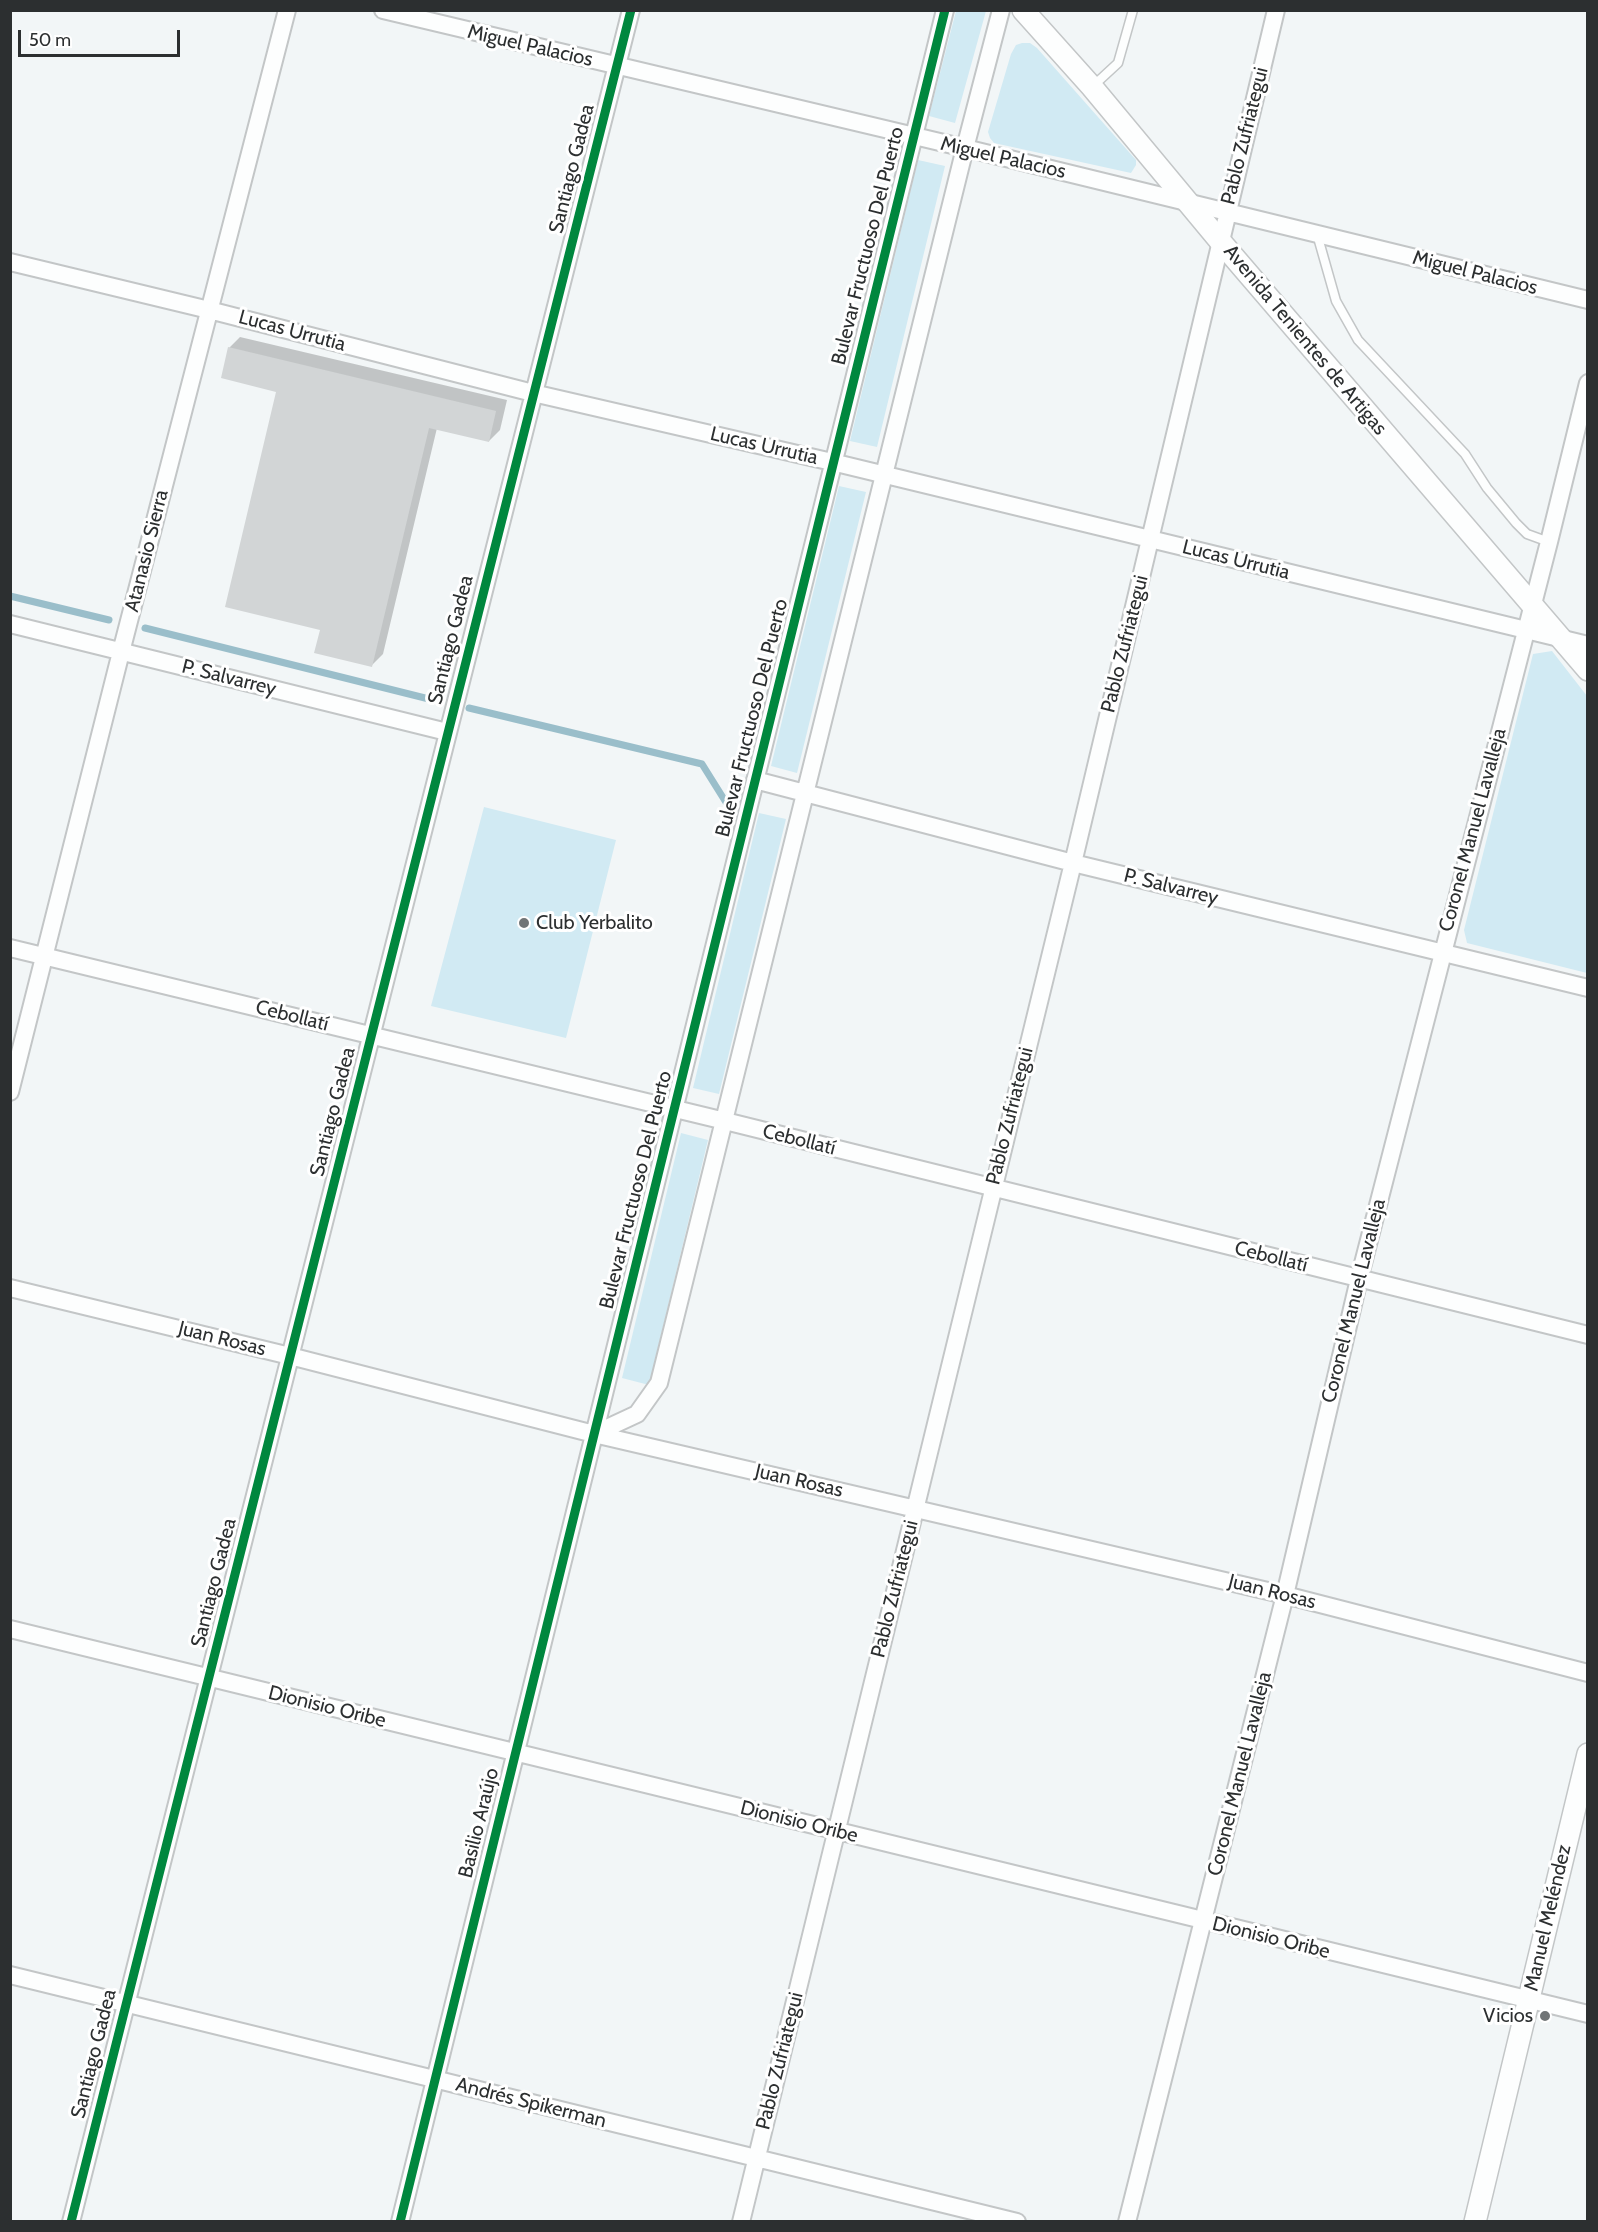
<!DOCTYPE html>
<meta charset="utf-8">
<style>
body{margin:0}
#map{position:relative;width:1598px;height:2232px;overflow:hidden;background:#f2f6f7;font-family:Cabin,sans-serif}
canvas{display:block}
.frame{position:absolute;inset:0;border:12px solid #2c2f30;pointer-events:none}
.scale{position:absolute;left:18px;top:30px;width:162px;height:27px;box-sizing:border-box;border:3px solid #2c2f30;border-top:0;padding-left:8px;font-size:18px;line-height:21px;white-space:nowrap;color:#2c2f30;-webkit-text-stroke:4px #fff;paint-order:stroke}
</style>
<div id="map">
<canvas width="1598" height="2232"></canvas>
<div class="frame"></div>
<div class="scale">50 m</div>
</div>
<script>
const c = document.querySelector('canvas').getContext('2d');
c.lineJoin = 'round';
function fill(path, color) { c.fillStyle = color; c.fill(path, 'evenodd'); }
const poly = rows => new Path2D(rows.map(r => 'M' + r).join(''));
function stroke(path, color, width, dash) { c.strokeStyle = color; c.lineWidth = width; c.lineCap = dash ? 'butt' : 'round'; c.setLineDash(dash || []); c.stroke(path); }
function label(font, color, halo, rows, align = 'center') {
  c.font = font + ' Cabin,sans-serif'; c.lineWidth = 6; c.setLineDash([]); c.textBaseline = 'middle'; c.strokeStyle = halo; c.fillStyle = color; for (const [text, x, y, turn = 0] of rows) {
    c.save(); c.translate(x, y); c.rotate((+turn || 0) * Math.PI / 180); c.textAlign = isNaN(turn) ? turn : align; if (halo) c.strokeText(text, 0, 0); c.fillText(text, 0, 0); c.restore();
  }
}
fill(poly([
 [956,11,986,11,955,123,929,116],
 [1022,43,1030,43,1037,48,1136,160,1136,165,1131,173,994,143,990,138,988,132,1011,54,1016,45],
 [918,160,945,166,877,447,850,441],
 [839,486,866,492,797,773,771,766],
 [1552,651,1587,696,1587,973,1467,943,1464,930,1533,654],
 [484,807,616,840,566,1038,431,1006],
 [759,813,786,819,719,1094,693,1088],
 [681,1133,708,1140,649,1385,622,1378]
]), '#d1eaf3');
fill(poly([
 [240,337,507,400,500,430,489,441,437,428,383,654,372,665,322,629,278,391,229,348]
]), '#0003');
stroke(poly([
 [10,596,109,620],
 [145,628,433,700],
 [469,708,702,764,727,804]
]), '#9abeca', 7);
fill(poly([
 [228,347,496,411,489,442,429,428,372,667,314,653,320,630,225,607,276,392,221,378]
]), '#d2d5d6');
const service = poly([
 [1092,87,1118,63,1133,10],
 [1317,234,1336,301,1358,340,1465,454,1487,488,1516,523,1527,534,1549,542]
]);
const minor = poly([
 [383,10,965,148,1588,300],
 [10,262,209,310,533,393,832,462,1588,645],
 [10,624,447,732],
 [755,780,1073,863,1588,988],
 [10,948,725,1121,1588,1335],
 [10,1092,121,652,287,10],
 [10,1288,290,1356,594,1434,1285,1595,1588,1673],
 [594,1434,637,1414,659,1383,965,148,1001,10],
 [10,1629,1588,2014],
 [10,1975,1017,2222],
 [71,2222,631,10],
 [400,2222,945,10],
 [741,2222,1073,863,1276,10],
 [1127,2222,1285,1595,1359,1279,1549,542,1588,383]
]);
const tertiary = poly([
 [1023,10,1092,87,1220,241,1588,670],
 [1475,2222,1588,1754]
]);
stroke(service, '#c3c6c7', 11);
stroke(minor, '#c3c6c7', 20);
stroke(tertiary, '#c3c6c7', 24);
stroke(service, '#fdfefe', 8);
stroke(minor, '#fdfefe', 16);
stroke(tertiary, '#fdfefe', 21);
stroke(poly([
 [71,2222,631,10],
 [400,2222,945,10]
]), '#00873e', 9);
for (const [x, y, r, color] of [
 [524,923,6,"#717576"],
 [1545,2016,6,"#717576"]
]) { const dot = new Path2D(); dot.arc(x, y, r, 0, 2 * Math.PI); c.fillStyle = color; c.fill(dot); stroke(dot, '#fff', 2); }
label('20px', '#2c2f30', '#fff', [
 ["Miguel Palacios",530,46,13],
 ["Pablo Zufriategui",1245,136,-76],
 ["Miguel Palacios",1003,158,13],
 ["Santiago Gadea",572,169,-76],
 ["Bulevar Fructuoso Del Puerto",868,246,-76],
 ["Miguel Palacios",1475,273,14],
 ["Lucas Urrutia",292,331,15],
 ["Avenida Tenientes de Artigas",1305,340,50],
 ["Lucas Urrutia",764,446,13],
 ["Atanasio Sierra",147,551,-76],
 ["Lucas Urrutia",1236,560,14],
 ["Santiago Gadea",451,640,-76],
 ["Pablo Zufriategui",1125,644,-76],
 ["P. Salvarrey",229,678,14],
 ["Bulevar Fructuoso Del Puerto",752,718,-76],
 ["Coronel Manuel Lavalleja",1473,830,-75],
 ["P. Salvarrey",1171,887,14],
 ["Cebollatí",292,1016,14],
 ["Santiago Gadea",333,1112,-76],
 ["Pablo Zufriategui",1010,1116,-76],
 ["Cebollatí",799,1140,14],
 ["Bulevar Fructuoso Del Puerto",636,1190,-76],
 ["Cebollatí",1271,1257,14],
 ["Coronel Manuel Lavalleja",1354,1301,-76],
 ["Juan Rosas",222,1339,14],
 ["Juan Rosas",799,1481,13],
 ["Santiago Gadea",214,1583,-76],
 ["Pablo Zufriategui",895,1589,-76],
 ["Juan Rosas",1272,1592,14],
 ["Dionisio Oribe",327,1707,14],
 ["Coronel Manuel Lavalleja",1240,1774,-76],
 ["Dionisio Oribe",799,1822,14],
 ["Basilio Araújo",479,1823,-76],
 ["Manuel Meléndez",1548,1918,-77],
 ["Dionisio Oribe",1271,1938,14],
 ["Santiago Gadea",94,2054,-76],
 ["Pablo Zufriategui",780,2061,-76],
 ["Andrés Spikerman",531,2103,14]
]);
label('20px', '#2c2f30', '#fff', [
 ["Club Yerbalito",536,923],
 ["Vicios",1533,2016,"right"]
], 'left');
</script>
